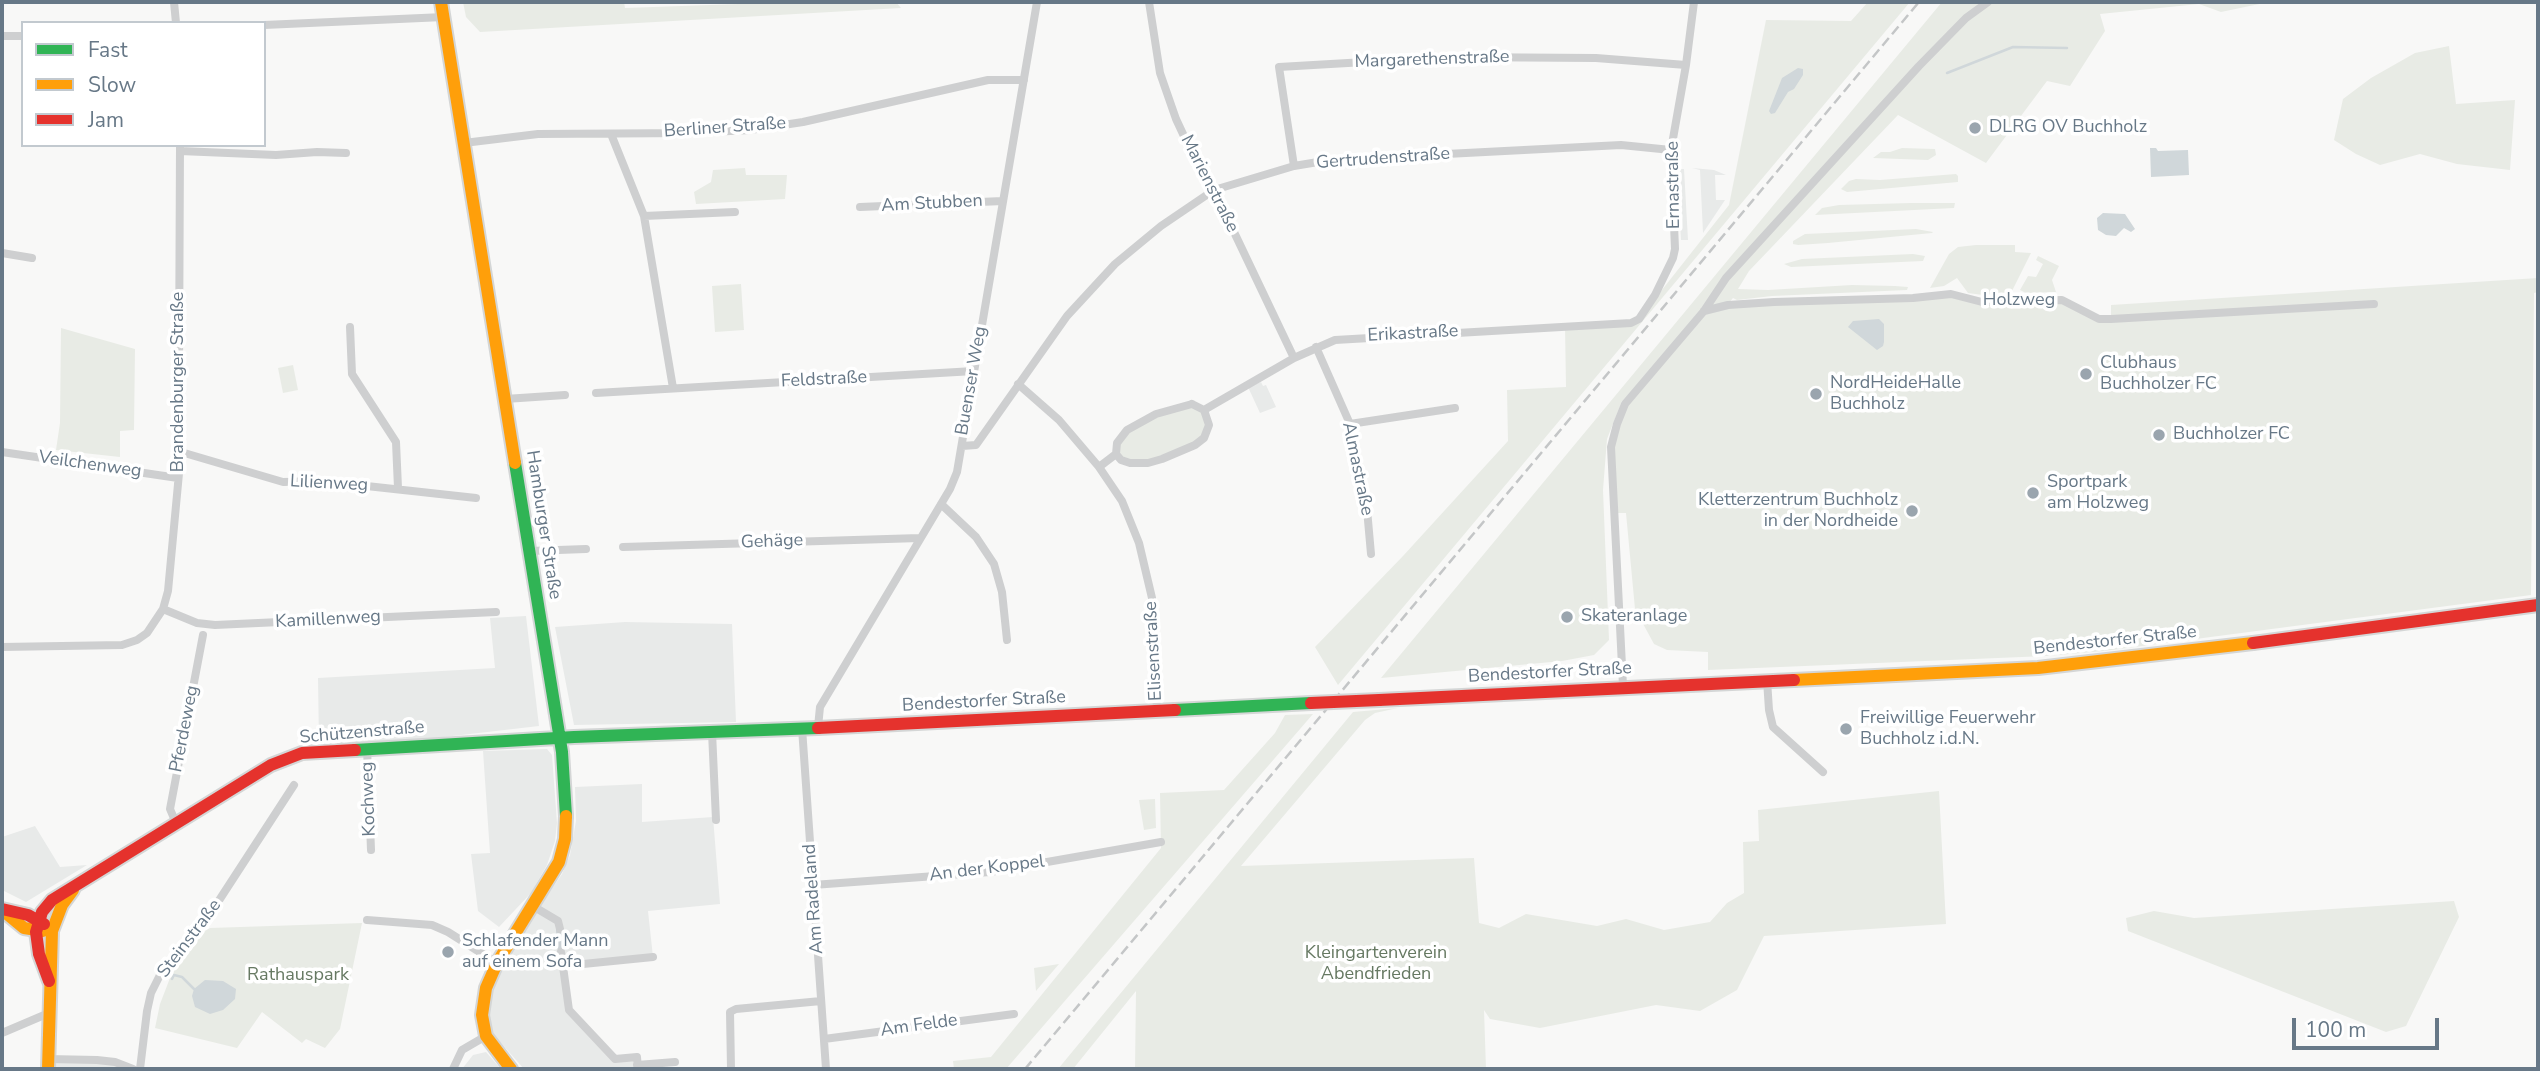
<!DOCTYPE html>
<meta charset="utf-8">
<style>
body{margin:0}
#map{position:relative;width:2540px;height:1071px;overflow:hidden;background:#f8f8f7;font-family:"Nunito Sans",sans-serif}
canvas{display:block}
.frame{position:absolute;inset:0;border:4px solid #677887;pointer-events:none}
.legend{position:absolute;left:21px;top:21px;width:245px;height:126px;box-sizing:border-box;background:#fff;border:2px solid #c2c9cf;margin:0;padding:9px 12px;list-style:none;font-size:21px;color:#677887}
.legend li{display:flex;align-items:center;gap:14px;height:35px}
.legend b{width:35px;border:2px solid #c2c9cf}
.scale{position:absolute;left:2292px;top:1018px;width:147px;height:32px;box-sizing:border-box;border:4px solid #677887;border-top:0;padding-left:9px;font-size:21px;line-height:24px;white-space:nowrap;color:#677887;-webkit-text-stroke:5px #fff;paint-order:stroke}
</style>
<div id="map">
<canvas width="2540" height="1071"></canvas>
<div class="frame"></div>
<ul class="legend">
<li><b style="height:9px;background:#30b455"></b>Fast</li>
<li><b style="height:9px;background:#ff9f0a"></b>Slow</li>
<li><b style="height:9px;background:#e5322d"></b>Jam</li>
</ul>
<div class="scale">100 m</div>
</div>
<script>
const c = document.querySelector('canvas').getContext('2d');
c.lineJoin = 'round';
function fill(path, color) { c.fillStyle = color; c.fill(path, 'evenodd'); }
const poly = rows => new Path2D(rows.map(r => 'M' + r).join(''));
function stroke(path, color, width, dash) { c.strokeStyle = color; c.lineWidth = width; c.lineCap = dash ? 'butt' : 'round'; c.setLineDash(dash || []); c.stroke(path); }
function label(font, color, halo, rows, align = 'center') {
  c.font = font + ' "Nunito Sans",sans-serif'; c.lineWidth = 7; c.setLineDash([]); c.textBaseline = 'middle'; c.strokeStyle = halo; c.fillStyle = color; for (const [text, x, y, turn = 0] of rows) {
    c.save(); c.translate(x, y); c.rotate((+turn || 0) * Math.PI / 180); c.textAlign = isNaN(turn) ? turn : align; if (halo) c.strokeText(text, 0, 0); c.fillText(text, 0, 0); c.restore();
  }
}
fill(poly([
 [1692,168,1714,170,1726,175,1715,175,1716,200,1725,200,1703,233,1700,170],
 [1677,169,1684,169,1688,240,1681,240],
 [1261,382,1263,386,1266,385,1276,407,1260,413,1248,387],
 [526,616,539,726,418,740,319,744,318,678,495,668,490,618],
 [625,622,732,624,736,722,574,725,555,627],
 [547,749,552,755,557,823,555,841,547,865,531,893,499,927,478,911,471,854,490,853,483,751],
 [642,784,642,822,713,817,720,904,648,911,653,957,563,967,569,1010,614,1059,637,1057,638,1069,524,1069,492,1033,488,1015,492,985,525,927,562,874,570,855,576,821,575,787],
 [35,826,60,867,87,865,26,902,2,890,2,837],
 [486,1052,501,1069,462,1069,473,1055],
 [48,1059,97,1060,133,1069,48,1069]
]), '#e8eae9');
fill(poly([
 [463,2,624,2,625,8,795,2,896,2,901,8,480,32,466,17],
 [1868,2,1910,2,1338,685,1315,647,1403,556,1508,441,1507,390,1566,387,1565,326,1639,319,1729,205,1766,20,1851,21],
 [1942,2,2269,2,2221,12,2199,4,2100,14,2105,31,2070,86,2047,81,1986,163,1898,115,1749,271,1738,289,1768,290,1852,285,1895,286,1908,287,1907,290,1772,296,1737,300,1733,298,1728,304,1951,294,1968,299,2062,300,2099,319,2111,319,2111,305,2538,278,2538,292,2534,293,2531,595,2104,651,2046,656,1708,670,1708,652,1667,650,1654,644,1635,609,1626,513,1614,513,1611,447,1625,404,1622,401,1607,439,1603,490,1609,640,1594,655,1562,661,1381,678],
 [2449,46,2456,104,2515,100,2510,170,2457,164,2420,154,2380,165,2356,154,2334,140,2343,99,2371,78,2415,53],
 [1902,148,1935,149,1936,155,1928,160,1873,158,1881,152,1890,152],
 [745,168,746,175,787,175,785,199,696,204,694,192,711,182,713,170],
 [1956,174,1958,176,1958,182,1847,192,1841,189,1849,181,1856,179,1880,180],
 [1911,203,1955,203,1954,208,1815,215,1822,208,1839,205],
 [1916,229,1933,232,1932,233,1828,243,1798,245,1793,244,1793,241,1805,234],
 [1976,245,2015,245,2015,252,2031,253,2010,295,1990,296,1968,293,1957,278,1944,286,1930,288,1949,254,1958,247],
 [1913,254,1925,256,1923,261,1791,267,1784,264,1802,259],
 [2038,256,2059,266,2052,280,2056,292,2026,293,2020,290,2028,276,2036,277,2043,264,2036,260],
 [741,284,744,330,715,332,712,286],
 [61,328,135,349,134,430,120,431,120,457,56,450,60,423],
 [293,365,298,390,283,393,278,368],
 [1192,404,1208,419,1204,438,1162,459,1121,460,1116,449,1121,436,1156,414],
 [1398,708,1375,713,1365,720,1241,866,1474,858,1479,923,1499,928,1526,914,1597,926,1626,919,1664,930,1710,922,1727,903,1744,893,1743,842,1759,841,1758,810,1939,791,1946,924,1764,936,1737,990,1700,1011,1656,1005,1540,1028,1490,1019,1484,1010,1486,1069,1135,1069,1136,991,1073,1069,1058,1069,1353,712],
 [1313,714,1006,1069,954,1069,953,1061,991,1057,1161,848,1160,793,1224,790,1275,733,1285,715],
 [1155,799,1156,828,1144,830,1139,800],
 [2454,901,2459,917,2406,1026,2386,1032,2128,931,2126,918,2154,911,2194,918],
 [362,923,340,1029,325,1048,306,1039,302,1043,262,1012,237,1048,155,1028,160,1004,170,978,184,952,200,934,210,928],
 [1059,964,1036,991,1034,968]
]), '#e8ebe5');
fill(poly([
 [1798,68,1803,69,1803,75,1794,89,1788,92,1775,113,1771,114,1769,111,1782,78],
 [2150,148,2156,148,2158,151,2188,150,2189,175,2151,177],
 [2103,213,2125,214,2135,229,2131,232,2124,228,2116,236,2106,235,2098,230,2097,218],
 [1879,319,1884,324,1884,342,1883,346,1877,350,1848,327,1853,321],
 [205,980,223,981,236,989,235,999,223,1010,210,1014,195,1007,192,996,194,989]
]), '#d0d7da');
stroke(poly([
 [1947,73,2013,47,2067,48],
 [172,979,174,975,182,977,194,989]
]), '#d0d7da', 2.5);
stroke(poly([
 [560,929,561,952]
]), '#ccd2d5', 8, [8, 4]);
const fast = poly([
 [515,463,562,752,566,816],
 [1175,710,1311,703],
 [355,750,574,737,818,728]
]);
const slow = poly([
 [441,2,515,463],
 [1794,680,2038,668,2253,643],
 [2,910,24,928,43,931],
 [48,1069,52,931,62,905,73,890],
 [511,1069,486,1036,482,1015,486,988,497,963,559,862,565,839,566,816]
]);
const jam = poly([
 [2253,643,2538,605],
 [1379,700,1794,680],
 [818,728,1175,710],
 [2,909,28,915,44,924],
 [49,981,39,954,36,932,42,912,52,900,271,765,302,753,355,750]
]);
stroke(fast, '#d4d6d6', 16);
stroke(slow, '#d4d6d6', 16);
stroke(jam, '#d4d6d6', 16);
stroke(poly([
 [174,2,176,23],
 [1149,2,1160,73,1176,119,1204,179,1214,190,1294,358],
 [264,25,444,17],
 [2,36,23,36],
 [611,134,644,216,673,388],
 [464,143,538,134,692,133,750,130,803,122,988,80,1024,80],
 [180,151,276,155,317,152,346,153],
 [1294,166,1279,67,1451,57,1596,58,1686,65],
 [860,207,1003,201],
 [644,216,735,212],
 [2,253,32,258],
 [1704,311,1728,305,1774,302,1913,298,1951,294,1982,302,2062,300,2099,319,2111,319,2374,304],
 [350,327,352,374,396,442,398,488],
 [1316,347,1350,424,1366,498,1371,554],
 [1018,384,1059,420,1099,467,1122,501,1139,543,1152,598,1157,711],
 [596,393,974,371],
 [505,399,565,395],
 [1192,404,1204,410,1209,425,1204,438,1195,445,1162,459,1148,463,1130,463,1121,460,1116,454,1117,443,1127,430,1156,414,1192,404],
 [1204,410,1294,358,1335,340,1631,323,1639,319,1655,295,1673,258,1675,249,1671,150,1686,65,1694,2],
 [1350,424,1455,408],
 [962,446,976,445,1067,316,1115,264,1161,226,1214,190,1294,166,1330,160,1621,145,1671,150],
 [2,452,178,478],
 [181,452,283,482,321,481,476,498],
 [1099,467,1116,454],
 [941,504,976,537,994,564,1002,592,1007,640],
 [623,547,920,538],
 [530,551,586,549],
 [163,609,197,623,215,625,496,612],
 [2,647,122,645,137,640,147,633,163,609,168,591,181,452,179,369,180,145],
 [1767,680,1769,710,1773,727,1823,772],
 [1623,686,1611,447,1617,424,1625,404,1704,311,1726,278,1919,66,1966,18,1988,2],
 [818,727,820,707,950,489,957,472,1037,2],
 [802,728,826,1069],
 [712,732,716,820],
 [367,748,371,850],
 [176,823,170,809,203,635],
 [813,885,990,872,1161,842],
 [531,905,558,921,560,929],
 [367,920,432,925,448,932,497,963],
 [561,952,569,1010,615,1059,637,1057,638,1069],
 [563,966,653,957],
 [2,1033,49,1013],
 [824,1039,1014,1014],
 [48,1059,97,1060,115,1062,133,1069],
 [637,1065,675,1062],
 [140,1069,147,1011,151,993,161,973,203,925,294,785],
 [453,1069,462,1050,486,1036],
 [731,1069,730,1012,736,1009,821,1001]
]), '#cecfd0', 8);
stroke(fast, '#30b455', 12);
stroke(slow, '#ff9f0a', 12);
stroke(jam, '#e5322d', 12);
stroke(poly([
 [1025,1069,1919,2]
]), '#c4c6c7', 2.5, [10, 5]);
const jamBridge = poly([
 [1311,703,1379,700]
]);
stroke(jamBridge, '#d4d6d6', 16, []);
stroke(jamBridge, '#e5322d', 12);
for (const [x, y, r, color] of [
 [1975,128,7,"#9aa5ae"],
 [2086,374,7,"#9aa5ae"],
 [1816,394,7,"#9aa5ae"],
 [2159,435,7,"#9aa5ae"],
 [2033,493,7,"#9aa5ae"],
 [1912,511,7,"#9aa5ae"],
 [1567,617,7,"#9aa5ae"],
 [1846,729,7,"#9aa5ae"],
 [448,952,7,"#9aa5ae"]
]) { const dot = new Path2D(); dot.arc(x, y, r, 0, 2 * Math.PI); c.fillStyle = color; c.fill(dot); stroke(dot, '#fff', 2.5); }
label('18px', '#677887', '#fff', [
 ["Margarethenstraße",1432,60,-2],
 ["Berliner Straße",725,128,-4],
 ["Gertrudenstraße",1383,159,-4],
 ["Marienstraße",1209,184,63],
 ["Ernastraße",1674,185,-91],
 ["Am Stubben",932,204,-3],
 ["Holzweg",2019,301],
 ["Erikastraße",1413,334,-3],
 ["Feldstraße",824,380,-3],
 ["Buenser Weg",972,381,-80],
 ["Brandenburger Straße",179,382,-90],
 ["Veilchenweg",90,465,8],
 ["Almastraße",1357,469,78],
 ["Lilienweg",329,484,3],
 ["Hamburger Straße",543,525,81],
 ["Gehäge",772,542,-2],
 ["Kamillenweg",328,620,-3],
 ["Bendestorfer Straße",2115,641,-6],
 ["Elisenstraße",1154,651,-93],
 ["Bendestorfer Straße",1550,673,-3],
 ["Bendestorfer Straße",984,702,-3],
 ["Pferdeweg",185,729,-79],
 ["Schützenstraße",362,733,-5],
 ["Kochweg",369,799,-92],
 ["An der Koppel",987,869,-7],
 ["Am Radeland",814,899,-94],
 ["Steinstraße",190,939,-53],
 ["Am Felde",919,1026,-8]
]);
label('18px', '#677887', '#fff', [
 ["DLRG OV Buchholz",1989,128],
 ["Clubhaus",2100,364],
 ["Buchholzer FC",2100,385],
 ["NordHeideHalle",1830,384],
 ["Buchholz",1830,405],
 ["Buchholzer FC",2173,435],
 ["Sportpark",2047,483],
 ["am Holzweg",2047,504],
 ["Kletterzentrum Buchholz",1898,501,"right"],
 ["in der Nordheide",1898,522,"right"],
 ["Skateranlage",1581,617],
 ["Freiwillige Feuerwehr",1860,719],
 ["Buchholz i.d.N.",1860,740],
 ["Schlafender Mann",462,942],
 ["auf einem Sofa",462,963]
], 'left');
label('18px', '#667962', '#fff', [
 ["Kleingartenverein",1376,954],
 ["Abendfrieden",1376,975],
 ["Rathauspark",298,976]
]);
</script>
